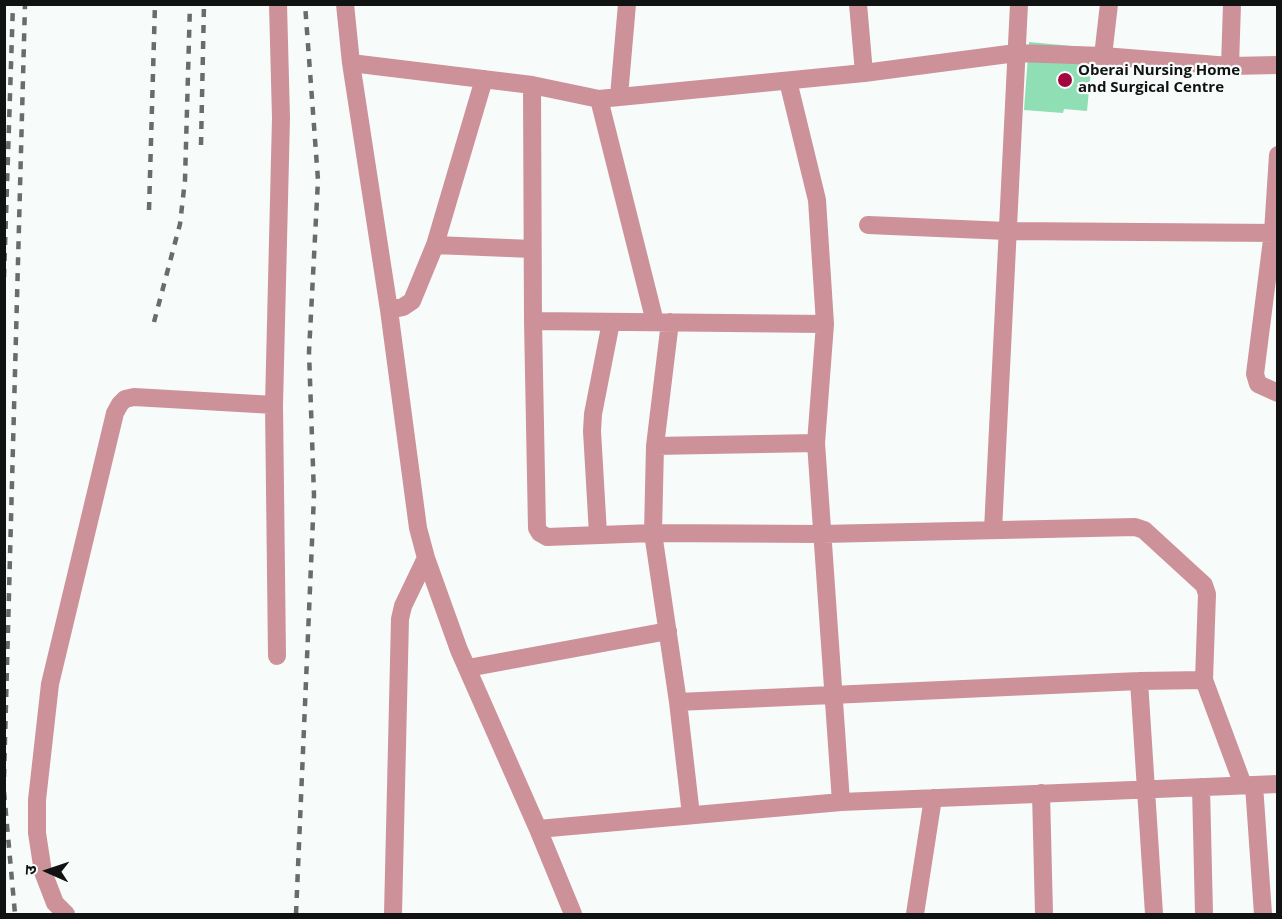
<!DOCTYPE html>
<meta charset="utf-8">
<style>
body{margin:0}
#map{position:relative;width:1282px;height:919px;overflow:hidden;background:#f7fbf9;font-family:"Open Sans","Noto Sans Devanagari",sans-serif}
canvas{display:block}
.frame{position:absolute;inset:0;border:6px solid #111212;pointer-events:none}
.north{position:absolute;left:18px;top:841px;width:60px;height:60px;-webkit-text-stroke:4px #f7fbf9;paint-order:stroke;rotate:273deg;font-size:16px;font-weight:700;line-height:24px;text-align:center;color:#111212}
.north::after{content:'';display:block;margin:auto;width:21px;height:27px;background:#111212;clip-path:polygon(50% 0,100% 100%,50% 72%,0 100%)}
</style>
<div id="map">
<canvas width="1282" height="919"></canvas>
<div class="frame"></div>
<div class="north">उ</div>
</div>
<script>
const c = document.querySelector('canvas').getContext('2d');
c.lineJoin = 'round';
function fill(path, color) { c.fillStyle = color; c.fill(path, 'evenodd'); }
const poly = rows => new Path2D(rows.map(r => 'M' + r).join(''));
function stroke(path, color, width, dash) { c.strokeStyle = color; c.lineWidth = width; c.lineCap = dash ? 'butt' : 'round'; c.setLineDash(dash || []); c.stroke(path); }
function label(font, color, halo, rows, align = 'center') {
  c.font = font + ' "Open Sans",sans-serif'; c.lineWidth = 4.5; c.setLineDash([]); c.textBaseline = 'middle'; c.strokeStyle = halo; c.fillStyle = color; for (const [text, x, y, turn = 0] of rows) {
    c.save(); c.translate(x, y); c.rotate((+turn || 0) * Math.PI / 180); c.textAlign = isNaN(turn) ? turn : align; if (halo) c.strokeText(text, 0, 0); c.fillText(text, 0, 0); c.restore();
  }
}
fill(poly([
 [1029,42,1083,47,1081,69,1091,70,1087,111,1064,109,1063,113,1024,110]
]), '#8fdeb4');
stroke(poly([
 [345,4,351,63,389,310,418,528,426,558,459,650,538,829,573,914],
 [858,4,864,73],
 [1103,56,1109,4],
 [351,63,532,85,599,99,864,73,1016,53,1103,56,1230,66,1278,65],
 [1230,66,1232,4],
 [788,81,817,200,825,324,816,443,841,802],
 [532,85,533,321,537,528,540,533,547,537,653,533,822,534,1135,527,1144,530,1204,585,1207,594,1204,680,1243,785],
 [619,96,627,4],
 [599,99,655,322],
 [1278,155,1273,232,1255,374,1258,384,1278,393],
 [868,225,1007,231,1278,233],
 [435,245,532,249],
 [389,310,403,307,412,301,435,245,484,79],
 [533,321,825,324],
 [670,322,655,446,653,533,678,702,691,815],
 [655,446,816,443],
 [993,530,1019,4],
 [598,534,592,431,593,414,611,322],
 [277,656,274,405,281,118,278,4],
 [468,668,668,631],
 [1139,681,1154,914],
 [678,702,1139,681,1204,680],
 [1254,785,1263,914],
 [1201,787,1204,914],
 [1041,793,1044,914],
 [538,829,841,802,1278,784],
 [66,914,55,903,43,872,37,833,37,800,50,684,115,413,120,404,125,399,134,397,274,405],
 [393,914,400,619,403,606,426,558],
 [915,914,933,798]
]), '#cc9199', 18);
stroke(poly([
 [201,145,204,4],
 [149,210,155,4],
 [4,277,13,4],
 [154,322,180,224,185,180,190,4],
 [4,777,25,4],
 [4,792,15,914],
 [296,914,314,495,309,352,318,180,305,4]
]), '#6a6c6c', 4.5, [8, 8]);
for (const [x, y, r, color] of [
 [1065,80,8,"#a2063f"]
]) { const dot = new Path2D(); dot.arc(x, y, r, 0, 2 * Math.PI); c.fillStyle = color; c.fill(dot); stroke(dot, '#f7fbf9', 2); }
label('bold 15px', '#111212', '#f7fbf9', [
 ["Oberai Nursing Home",1078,71],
 ["and Surgical Centre",1078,88]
], 'left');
</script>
